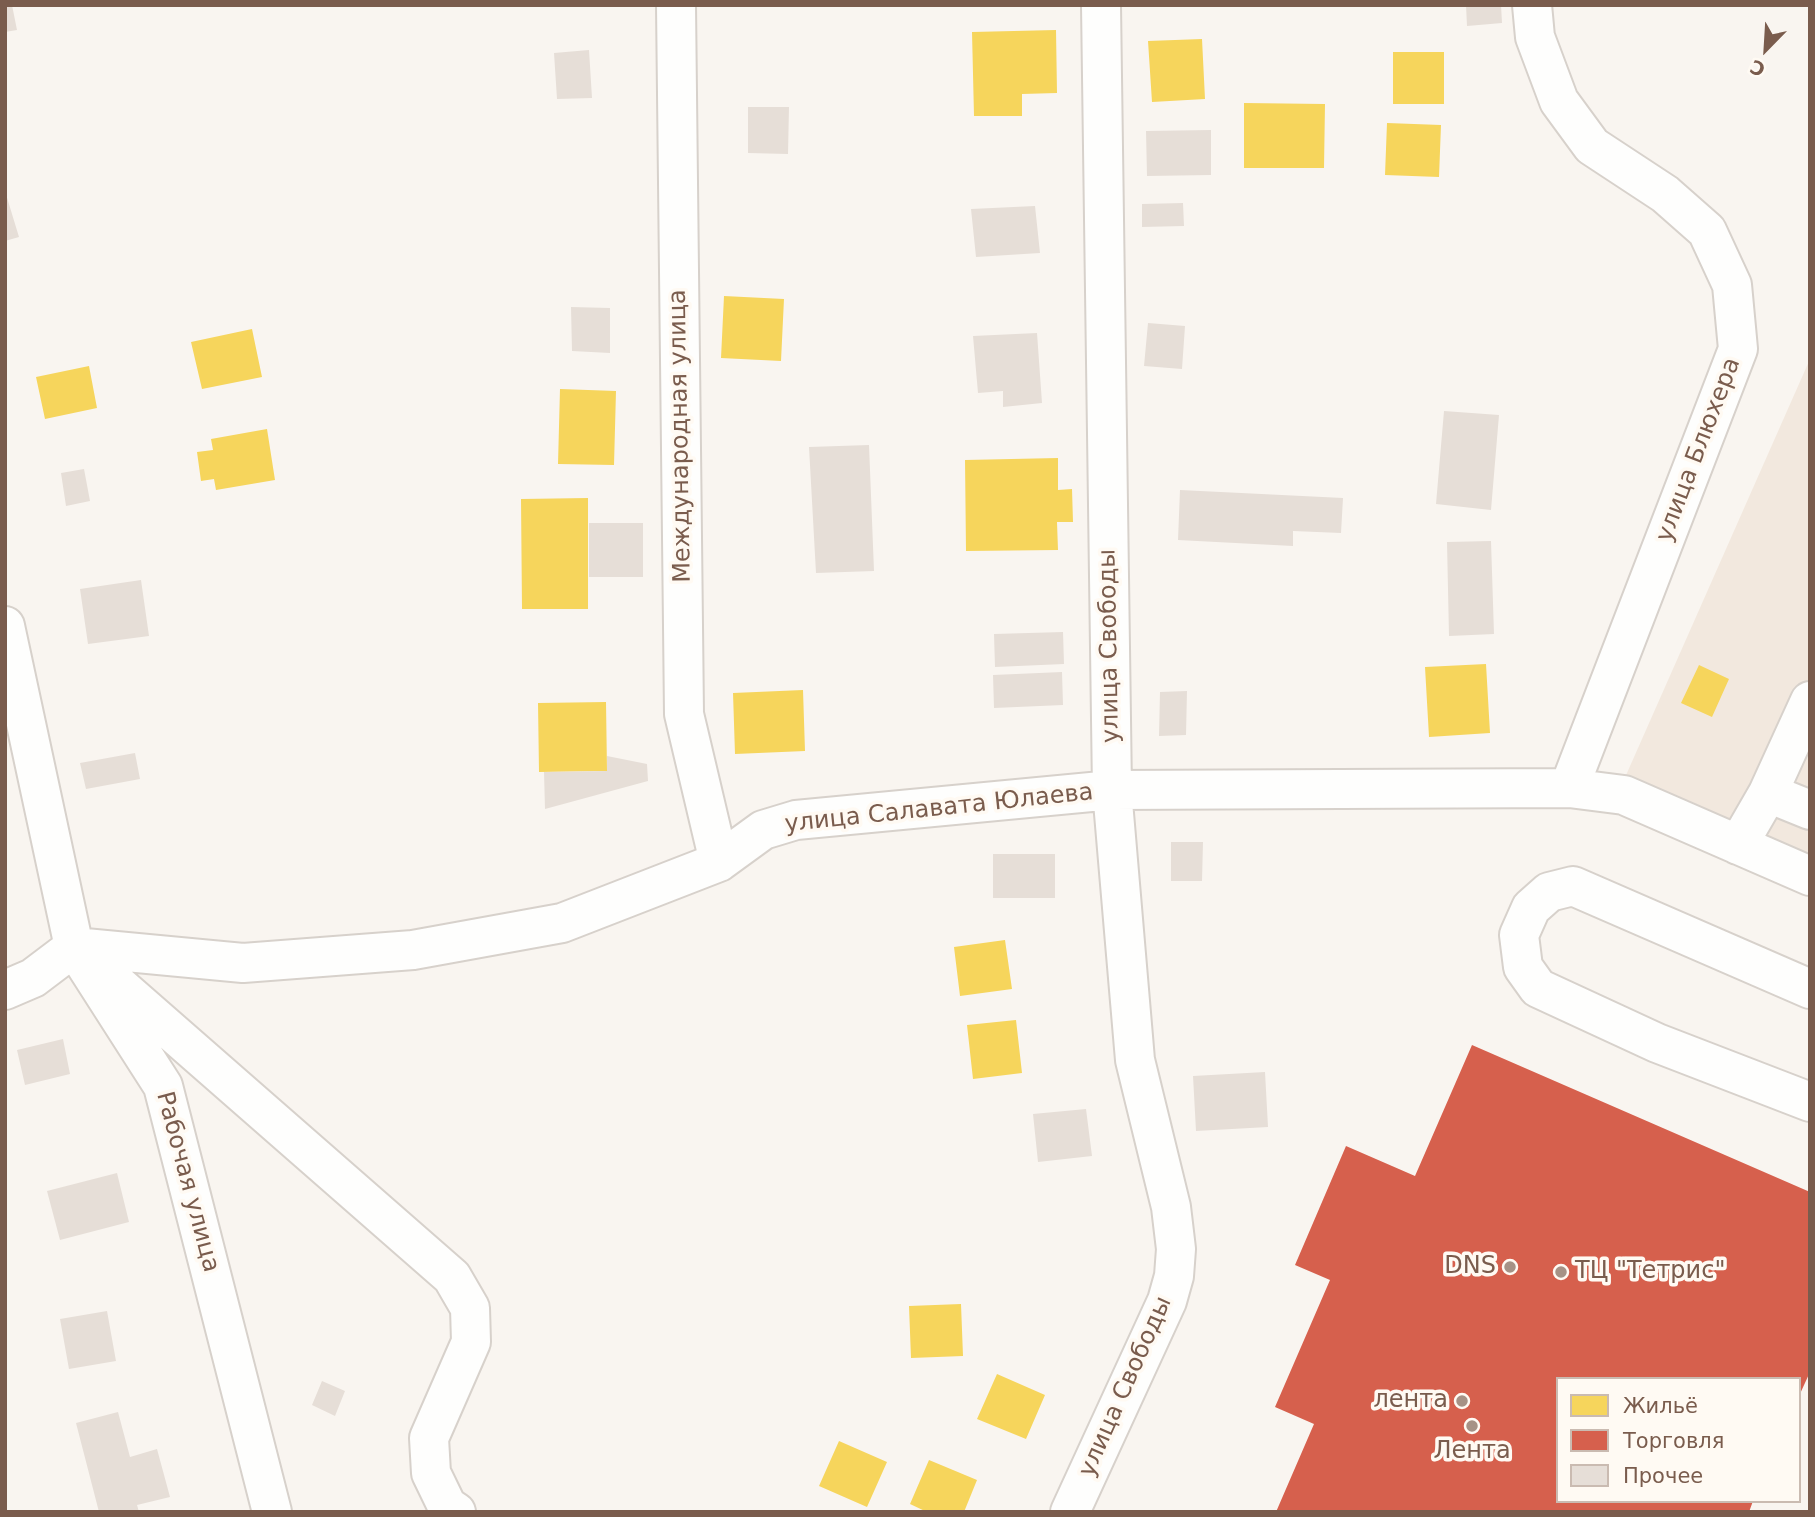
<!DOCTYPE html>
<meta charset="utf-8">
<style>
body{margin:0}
#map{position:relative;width:1815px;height:1517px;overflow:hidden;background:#f9f5f0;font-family:"DejaVu Sans",sans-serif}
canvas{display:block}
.frame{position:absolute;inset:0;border:7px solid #7a5c4d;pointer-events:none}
.legend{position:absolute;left:1556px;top:1377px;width:245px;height:126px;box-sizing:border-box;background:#fffaf3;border:2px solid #cabbb1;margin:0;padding:9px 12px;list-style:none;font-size:21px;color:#7a5c4d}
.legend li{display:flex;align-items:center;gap:14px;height:35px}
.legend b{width:35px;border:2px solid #cabbb1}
.north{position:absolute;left:1731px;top:14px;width:70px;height:70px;-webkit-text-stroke:5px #fffaf3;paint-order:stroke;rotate:204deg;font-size:19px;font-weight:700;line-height:28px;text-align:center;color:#7a5c4d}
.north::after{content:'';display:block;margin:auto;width:24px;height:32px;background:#7a5c4d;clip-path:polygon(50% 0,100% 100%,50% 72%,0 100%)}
</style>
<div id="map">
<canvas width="1815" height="1517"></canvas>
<div class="frame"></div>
<ul class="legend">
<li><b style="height:19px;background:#f6d55c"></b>Жильё</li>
<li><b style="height:19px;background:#d6604d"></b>Торговля</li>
<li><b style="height:19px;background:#e6ded7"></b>Прочее</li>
</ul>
<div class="north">С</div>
</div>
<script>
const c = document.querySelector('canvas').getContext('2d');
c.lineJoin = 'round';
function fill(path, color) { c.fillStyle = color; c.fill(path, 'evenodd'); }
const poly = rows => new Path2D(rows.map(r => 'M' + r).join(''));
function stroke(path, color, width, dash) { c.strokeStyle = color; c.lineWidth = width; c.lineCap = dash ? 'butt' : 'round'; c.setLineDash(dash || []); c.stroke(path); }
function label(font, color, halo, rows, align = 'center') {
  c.font = font + ' "DejaVu Sans",sans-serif'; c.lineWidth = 7; c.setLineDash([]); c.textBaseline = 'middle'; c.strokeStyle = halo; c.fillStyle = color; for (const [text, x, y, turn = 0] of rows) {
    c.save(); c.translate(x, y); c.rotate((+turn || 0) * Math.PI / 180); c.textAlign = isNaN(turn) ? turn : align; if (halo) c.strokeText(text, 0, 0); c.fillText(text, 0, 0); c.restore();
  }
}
fill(poly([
 [1810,359,1810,865,1623,782]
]), '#f2e8de');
fill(poly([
 [1056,30,1057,93,1022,94,1022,116,974,116,972,32],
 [1202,39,1205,99,1152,102,1148,41],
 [1393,52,1444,52,1444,104,1393,104],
 [1244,103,1325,104,1324,168,1244,168],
 [1387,123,1441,125,1439,177,1385,175],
 [724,296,784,299,781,361,721,358],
 [252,329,262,377,202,389,191,342],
 [89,366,97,408,45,419,36,377],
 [560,389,616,391,614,465,558,464],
 [267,429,275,480,216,490,214,479,201,481,197,452,213,450,211,439],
 [1058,458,1058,490,1072,489,1073,522,1057,522,1058,550,966,551,965,460],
 [588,498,588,609,522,609,521,499],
 [1486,664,1490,733,1429,737,1425,667],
 [1699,665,1729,679,1712,717,1681,703],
 [803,690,805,751,735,754,733,693],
 [606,702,607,771,539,772,538,703],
 [1005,940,1012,989,960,996,954,947],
 [1016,1020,1022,1073,973,1079,967,1025],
 [961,1304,963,1356,911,1358,909,1306],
 [997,1374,1045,1395,1026,1439,977,1419],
 [839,1441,887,1462,867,1507,819,1486],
 [929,1460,977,1480,964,1512,927,1512,910,1504]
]), '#f6d55c');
fill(poly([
 [1472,1045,1810,1192,1810,1372,1799,1396,1799,1379,1558,1379,1558,1501,1753,1501,1749,1512,1276,1512,1314,1424,1275,1407,1330,1280,1295,1265,1346,1146,1415,1176]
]), '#d6604d');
fill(poly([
 [5,5,12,5,17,30,5,32],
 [1466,5,1501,5,1502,23,1467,26],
 [589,50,592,98,557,99,554,53],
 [748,107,789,107,788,154,748,153],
 [1211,130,1211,175,1147,176,1146,131],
 [5,191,19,237,5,241],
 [1183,203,1184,226,1142,227,1142,204],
 [1035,206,1040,253,976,257,971,209],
 [571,307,610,308,610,353,572,351],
 [1148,323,1185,326,1182,369,1144,366],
 [1037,333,1042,403,1003,407,1003,391,978,393,973,336],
 [1444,411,1499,415,1491,510,1436,504],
 [869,445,874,571,816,573,809,447],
 [84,469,90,501,66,506,61,473],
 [1180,490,1343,498,1341,533,1293,531,1293,546,1178,540],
 [589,523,643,523,643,577,589,577],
 [1491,541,1494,634,1449,636,1447,542],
 [141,580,149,636,88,644,80,589],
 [1063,632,1064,664,995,667,994,634],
 [1062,672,1063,705,994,708,993,675],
 [1187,691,1186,735,1159,736,1160,692],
 [135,753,140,779,86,789,80,763],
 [607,756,647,764,648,781,545,809,544,772,607,771],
 [1171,842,1203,842,1202,881,1171,881],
 [993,854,1055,854,1055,898,993,898],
 [63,1039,70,1074,25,1085,17,1050],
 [1265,1072,1268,1127,1196,1131,1193,1076],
 [1086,1109,1092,1156,1038,1162,1033,1114],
 [117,1173,129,1222,60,1240,47,1191],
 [107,1311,116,1361,69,1369,60,1319],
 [322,1381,345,1391,335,1416,312,1405],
 [118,1412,130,1457,157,1449,170,1497,137,1505,139,1512,99,1512,76,1423]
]), '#e6ded7');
const minor = poly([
 [676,5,684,714,719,862],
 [1532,5,1535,37,1559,101,1592,146,1665,194,1707,231,1732,285,1738,349,1569,788],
 [5,626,74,947,163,1086,272,1512],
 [1768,793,1810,810],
 [1738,845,1768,793,1810,701],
 [108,976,452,1277,470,1308,471,1342,429,1438,431,1473,447,1506,456,1512],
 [1810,989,1573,886,1549,892,1531,908,1519,935,1523,967,1538,988,1657,1043,1810,1102],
 [5,990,33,978,74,947,243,963,413,950,562,923,719,862,763,830,796,820,1112,790,1569,788,1624,795,1810,876],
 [1070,1512,1167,1301,1174,1276,1176,1249,1171,1207,1135,1060,1112,790,1101,5]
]);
stroke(minor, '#d7d1cb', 42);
stroke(minor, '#fefefd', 38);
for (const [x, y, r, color] of [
 [1510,1267,7,"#a69286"],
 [1561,1272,7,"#a69286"],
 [1462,1401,7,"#a69286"],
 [1472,1426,7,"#a69286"]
]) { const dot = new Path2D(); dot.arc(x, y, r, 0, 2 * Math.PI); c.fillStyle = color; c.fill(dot); stroke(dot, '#fffaf3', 2.5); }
label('24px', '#7a5c4d', '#fffaf3', [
 ["Международная улица",681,436,-91],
 ["улица Блюхера",1699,450,-69],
 ["улица Свободы",1110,646,-91],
 ["улица Салавата Юлаева",939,809,-6],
 ["Рабочая улица",187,1182,75],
 ["улица Свободы",1126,1387,-66]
]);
label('24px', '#7a5c4d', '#fffaf3', [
 ["DNS",1496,1267],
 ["ТЦ \"Тетрис\"",1575,1272,"left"],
 ["лента",1448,1401],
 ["Лента",1472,1452,"center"]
], 'right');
</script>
